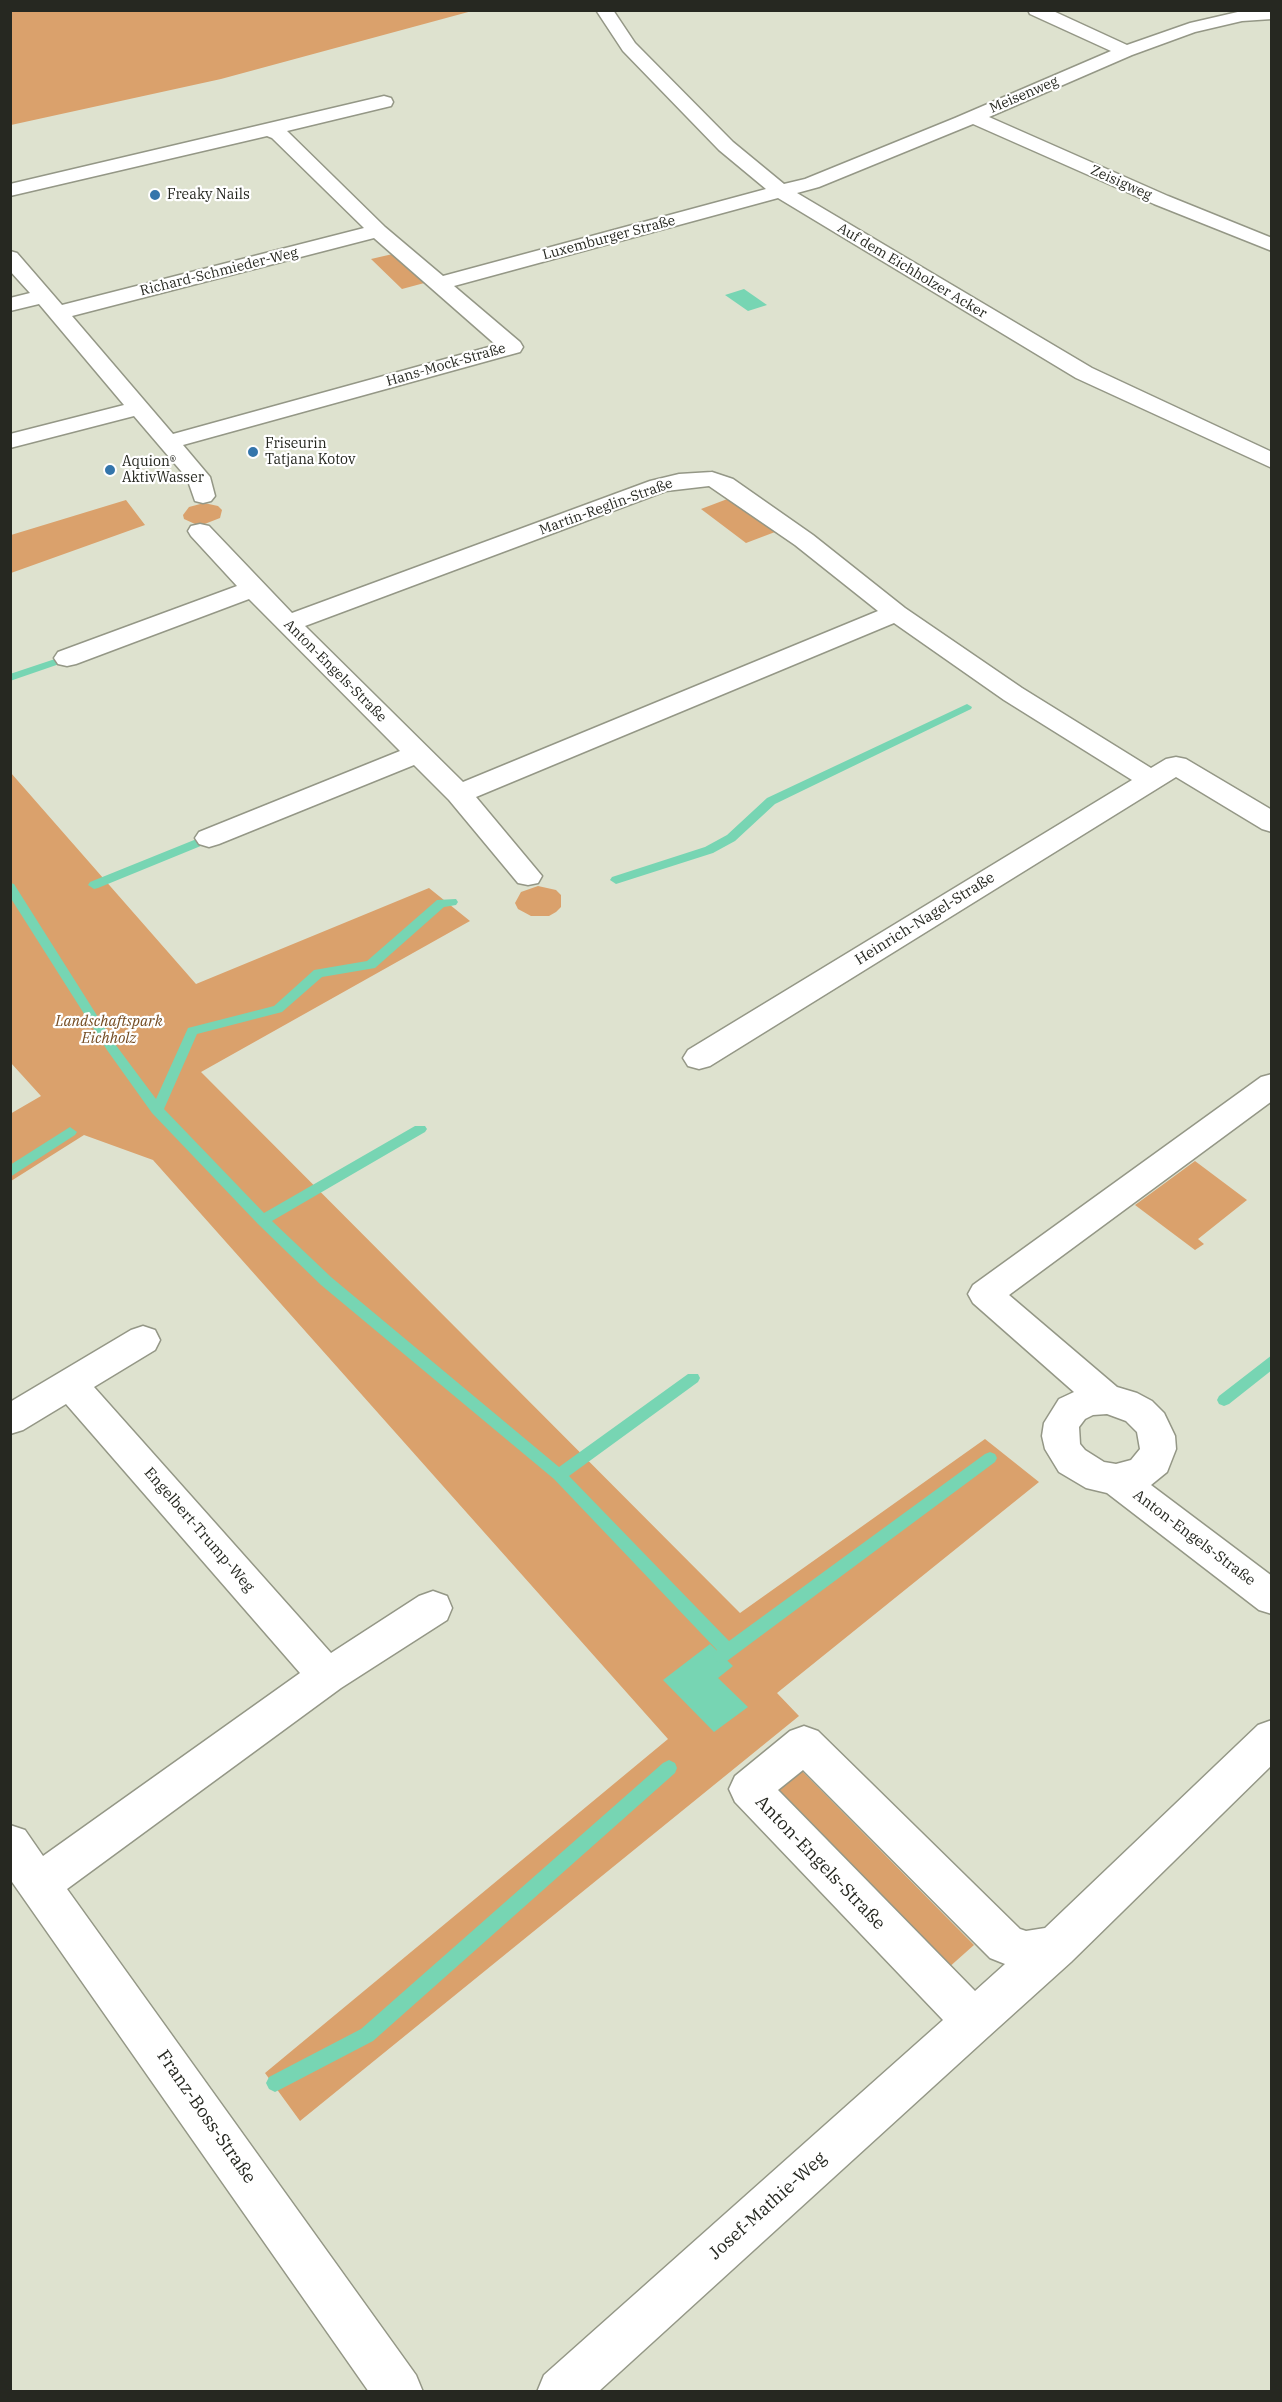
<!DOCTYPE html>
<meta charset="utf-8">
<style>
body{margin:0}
#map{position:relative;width:1282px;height:2402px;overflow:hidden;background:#dee2cf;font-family:"IBM Plex Serif",serif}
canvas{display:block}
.frame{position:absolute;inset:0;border:12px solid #262821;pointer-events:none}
</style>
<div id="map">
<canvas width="1282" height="2402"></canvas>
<div class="frame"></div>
</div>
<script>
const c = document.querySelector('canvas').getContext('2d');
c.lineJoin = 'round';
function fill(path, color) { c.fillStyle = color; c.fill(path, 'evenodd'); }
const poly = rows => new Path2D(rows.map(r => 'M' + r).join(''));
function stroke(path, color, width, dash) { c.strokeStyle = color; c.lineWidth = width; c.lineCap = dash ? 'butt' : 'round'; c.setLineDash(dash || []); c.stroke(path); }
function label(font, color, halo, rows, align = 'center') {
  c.font = font + ' "IBM Plex Serif",serif'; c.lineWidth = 4.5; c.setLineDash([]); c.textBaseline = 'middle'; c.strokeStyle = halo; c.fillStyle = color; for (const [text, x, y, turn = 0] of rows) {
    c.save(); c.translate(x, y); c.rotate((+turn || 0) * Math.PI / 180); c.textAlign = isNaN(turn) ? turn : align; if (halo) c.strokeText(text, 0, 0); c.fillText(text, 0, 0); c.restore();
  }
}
fill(poly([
 [10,11,11,10,472,11,221,79,11,125],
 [397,253,428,282,402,289,371,259],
 [730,498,775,532,746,543,701,509],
 [126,500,145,525,11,573,11,535],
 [204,503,218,506,222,510,220,518,202,525,195,524,184,519,183,515,189,507],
 [11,773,196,984,429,888,470,921,201,1072,740,1613,985,1439,1039,1482,777,1693,799,1716,300,2121,265,2073,668,1739,153,1160,84,1135,11,1181,10,1114,41,1096,11,1063],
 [538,886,556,890,561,895,561,907,556,912,549,916,531,916,518,909,515,903,521,892],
 [1195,1161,1247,1200,1198,1239,1204,1244,1195,1250,1135,1205],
 [799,1768,974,1945,947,1969,773,1790]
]), '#daa16c');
fill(poly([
 [744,289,767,305,748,311,725,295],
 [710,1644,733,1666,718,1678,748,1707,714,1732,663,1680]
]), '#77d5b3');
fill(poly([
 [67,655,72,658,71,660,10,681,10,674,67,655],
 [967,704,972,707,971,709,775,804,735,841,713,853,616,884,610,880,612,877,705,847,727,835,767,798,967,704],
 [209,834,215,838,213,841,98,888,94,889,88,885,90,882,209,834],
 [10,883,14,884,115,1044,156,1099,188,1028,274,1006,314,970,367,961,437,900,456,899,458,902,456,905,444,907,375,968,322,977,282,1012,197,1034,164,1109,264,1213,415,1126,425,1126,427,1129,425,1132,272,1221,331,1277,559,1467,688,1374,698,1374,700,1378,698,1382,569,1476,729,1641,985,1454,990,1452,995,1454,997,1458,995,1462,727,1661,721,1663,715,1661,713,1656,717,1650,554,1479,321,1285,258,1224,152,1113,107,1050,10,897,10,883],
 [70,1127,77,1132,75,1135,10,1177,10,1165,70,1127],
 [1272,1355,1272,1370,1229,1404,1224,1406,1219,1404,1217,1400,1219,1396,1272,1355],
 [669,1760,675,1763,677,1768,675,1773,373,2041,281,2089,275,2092,269,2089,266,2083,269,2077,361,2029,663,1763,669,1760]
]), '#77d5b3');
const minor = poly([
 [596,10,613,10,635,43,733,142,784,184,805,179,955,118,1111,51,1030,14,1028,10,1051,10,1127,45,1190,23,1242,11,1272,10,1272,19,1242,21,1195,32,1132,55,989,117,1168,196,1272,238,1272,251,1154,204,973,124,819,187,797,193,1092,368,1272,452,1272,468,1076,378,778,198,454,286,520,342,523,347,520,352,183,445,210,477,215,496,211,501,203,503,195,501,187,478,134,416,10,448,10,434,124,405,39,304,10,311,10,298,30,293,10,271,10,251,17,253,62,305,364,228,272,138,267,136,10,196,10,184,384,96,391,98,393,102,391,106,287,131,385,227,443,276,766,189,719,150,623,51,596,10],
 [374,238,496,345,173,434,72,316,374,238],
 [712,472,733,479,813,535,905,608,1022,688,1151,768,1166,759,1176,757,1186,759,1272,810,1272,832,1262,829,1176,777,710,1066,699,1069,688,1066,683,1058,688,1050,1132,780,1004,700,894,623,476,797,542,876,538,883,528,885,518,883,449,800,414,765,219,844,209,847,199,844,195,838,199,832,400,751,249,599,76,664,67,666,58,664,54,658,58,652,237,586,191,536,188,531,191,526,200,524,209,526,292,613,650,481,679,474,712,472],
 [709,486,795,545,878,611,463,782,305,626,666,491,709,486],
 [1272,1074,1272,1101,1009,1295,1117,1387,1137,1393,1152,1401,1164,1413,1175,1436,1176,1449,1167,1472,1151,1485,1272,1576,1272,1614,1259,1610,1107,1493,1086,1488,1059,1472,1045,1449,1042,1436,1044,1423,1059,1399,1074,1392,973,1303,968,1294,973,1285,1261,1077,1272,1074],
 [1107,1414,1126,1421,1137,1432,1140,1449,1131,1460,1116,1464,1104,1462,1085,1450,1080,1444,1079,1427,1085,1419,1093,1415,1107,1414],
 [143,1326,155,1330,160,1340,155,1350,94,1387,331,1653,419,1596,433,1591,447,1596,452,1608,447,1620,341,1688,67,1889,416,2375,423,2392,369,2392,10,1879,10,1825,25,1830,43,1856,300,1673,66,1404,23,1430,10,1434,10,1402,131,1330,143,1326],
 [1272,1720,1272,1765,1071,1962,989,2036,598,2392,537,2392,544,2375,943,2020,735,1802,729,1789,735,1776,790,1731,804,1726,818,1731,1020,1929,1026,1931,1045,1928,1258,1725,1272,1720],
 [803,1770,990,1958,1005,1964,975,1991,778,1790,803,1770]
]);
stroke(minor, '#949786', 3);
fill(minor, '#fff');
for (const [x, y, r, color] of [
 [155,195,6,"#3475ab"],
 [253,452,6,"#3475ab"],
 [110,470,6,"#3475ab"]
]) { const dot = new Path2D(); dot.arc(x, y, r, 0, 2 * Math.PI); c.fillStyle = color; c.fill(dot); stroke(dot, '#fff', 2); }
label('14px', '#262821', '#fff', [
 ["Meisenweg",1024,95,-23],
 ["Zeisigweg",1121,183,24],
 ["Luxemburger Straße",609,238,-15],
 ["Auf dem Eichholzer Acker",912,271,31],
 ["Richard-Schmieder-Weg",219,272,-14],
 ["Hans-Mock-Straße",446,365,-16],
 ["Martin-Reglin-Straße",606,507,-20],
 ["Anton-Engels-Straße",335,671,45]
]);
label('14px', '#262821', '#fff', [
 ["Freaky Nails",167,195],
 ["Friseurin",265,444],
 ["Tatjana Kotov",265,460],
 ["Aquion®",122,462],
 ["AktivWasser",122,478]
], 'left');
label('15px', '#262821', '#fff', [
 ["Heinrich-Nagel-Straße",925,919,-32],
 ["Engelbert-Trump-Weg",199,1530,49],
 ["Anton-Engels-Straße",1194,1538,37]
]);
label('italic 15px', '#744b21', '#fff', [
 ["Landschaftspark",109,1022],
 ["Eichholz",109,1039]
]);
label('18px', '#262821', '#fff', [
 ["Anton-Engels-Straße",820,1863,46],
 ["Franz-Boss-Straße",206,2117,55],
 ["Josef-Mathie-Weg",768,2206,-42]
]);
</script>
